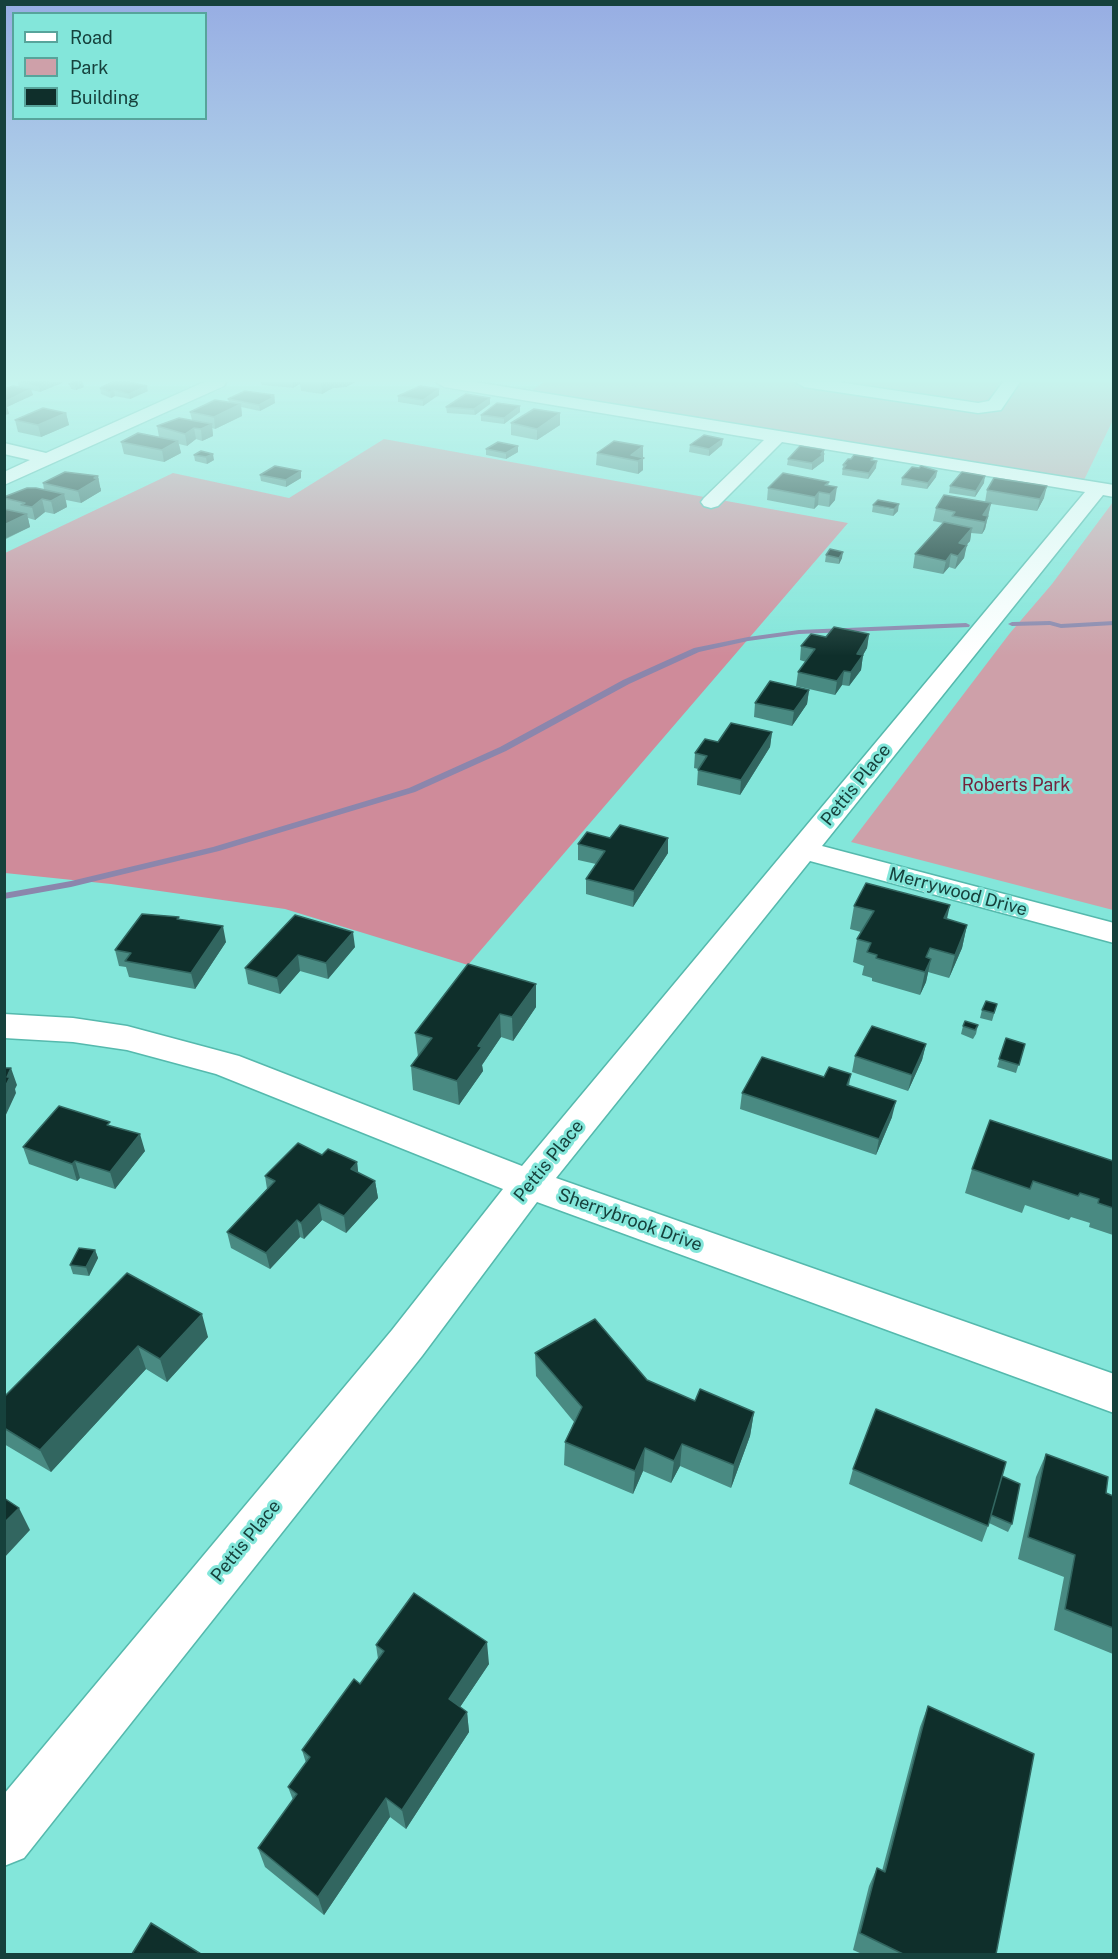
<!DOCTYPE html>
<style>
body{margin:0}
#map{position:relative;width:1118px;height:1959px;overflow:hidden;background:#83e6da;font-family:"Public Sans",sans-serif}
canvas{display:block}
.frame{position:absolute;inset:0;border:6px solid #16413c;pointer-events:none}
.legend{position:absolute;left:12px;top:12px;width:195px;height:108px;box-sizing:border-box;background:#83e6da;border:2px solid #57a49b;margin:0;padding:8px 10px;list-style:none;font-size:18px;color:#16413c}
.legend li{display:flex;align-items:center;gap:12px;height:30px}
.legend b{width:30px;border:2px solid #57a49b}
</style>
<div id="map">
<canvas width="1118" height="1959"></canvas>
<div class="frame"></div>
<ul class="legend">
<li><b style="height:8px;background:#fff"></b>Road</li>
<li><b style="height:16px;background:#cea0a9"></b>Park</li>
<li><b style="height:16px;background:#0f2f2b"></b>Building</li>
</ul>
</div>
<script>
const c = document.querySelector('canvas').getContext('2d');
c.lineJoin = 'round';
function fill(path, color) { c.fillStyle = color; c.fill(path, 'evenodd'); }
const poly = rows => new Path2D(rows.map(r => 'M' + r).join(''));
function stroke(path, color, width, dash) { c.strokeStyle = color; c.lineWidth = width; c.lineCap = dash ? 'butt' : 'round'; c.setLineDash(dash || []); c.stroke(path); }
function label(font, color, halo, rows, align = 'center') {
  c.font = font + ' "Public Sans",sans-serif'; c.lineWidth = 6; c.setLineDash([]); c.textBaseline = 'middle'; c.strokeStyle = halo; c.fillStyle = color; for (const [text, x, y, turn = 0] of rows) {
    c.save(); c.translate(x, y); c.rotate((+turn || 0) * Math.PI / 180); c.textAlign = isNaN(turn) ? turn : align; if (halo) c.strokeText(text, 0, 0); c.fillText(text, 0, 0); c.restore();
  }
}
fill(poly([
 [544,382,1113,382,1113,420,1084,480,531,391],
 [1113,502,1113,910,851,842,1010,633,1052,584]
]), '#cea0a9');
fill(poly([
 [384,439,848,523,468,965,285,909,111,884,5,873,5,553,173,473,289,498]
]), '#cf8b9a');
fill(poly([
 [1050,621,1061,624,1114,621,1114,625,1061,628,1050,625,1012,626,1008,624,1012,622,1050,621],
 [966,623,970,625,969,627,799,634,748,641,699,652,629,684,506,751,415,792,219,851,71,887,4,899,4,893,71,881,213,847,409,788,500,747,623,680,694,648,748,637,799,630,966,623]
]), '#8b86ac');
const minor = poly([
 [204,382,226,382,224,386,4,485,4,472,30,460,4,454,4,443,46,453,204,382],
 [436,382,475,382,1114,485,1114,497,1103,495,822,846,1114,923,1114,943,810,861,556,1178,1114,1374,1114,1413,537,1202,422,1356,24,1858,4,1866,4,1794,392,1330,503,1189,216,1074,127,1050,73,1042,4,1038,4,1014,73,1018,127,1026,239,1056,522,1166,1085,492,782,442,718,506,711,508,704,506,701,502,704,498,764,440,444,387,436,382],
 [796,382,838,382,978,403,989,401,1003,382,1020,382,1001,410,978,413,804,387,796,382]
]);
stroke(minor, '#55b9ad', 3);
fill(minor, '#fff');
fill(poly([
 [18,382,62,382,62,383,40,392,31,390,33,395,7,407,9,414,4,415,4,389,19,387],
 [261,382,355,382,346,387,333,388,322,394,301,391,300,384,293,388,262,385],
 [69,384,84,387,76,390,71,389],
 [100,388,148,391,130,399,115,396,111,398,101,394],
 [439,389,439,395,423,406,398,402,398,396],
 [274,395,275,403,260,411,241,407,242,416,215,429,212,428,213,436,202,441,196,439,187,446,179,444,181,453,164,462,124,454,121,442,159,437,157,426,192,420,190,412,229,402,228,399],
 [490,404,475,415,447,413,446,407],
 [520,406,520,412,504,424,481,421,481,415],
 [66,413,69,425,41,437,18,432,15,420],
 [511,423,560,425,537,440,511,435],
 [690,445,722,445,709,456,689,452],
 [518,446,518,452,506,459,486,455,486,449],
 [643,446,643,470,638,474,596,465,597,453],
 [201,451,214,460,207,464,195,461,194,455],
 [823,454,824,461,812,470,787,465,788,459],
 [872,461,876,468,868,479,842,475,843,465],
 [301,471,301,478,286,487,261,481,260,475],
 [937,471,936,477,927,489,901,485,902,478],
 [829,482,828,486,835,500,829,507,818,505,814,509,767,500,768,488],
 [43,483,101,488,101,491,81,503,66,500,67,507,54,514,45,512,35,520,28,518,30,527,6,539,4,497,44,490],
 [984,483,975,497,949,493,950,486],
 [987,490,1044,498,1037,511,991,504,985,529,982,534,971,533,970,541,966,545,964,558,955,569,949,567,943,574,913,568,915,554,943,523,933,521,936,508,985,502],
 [873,505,898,511,893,516,872,512],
 [826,555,842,558,839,564,825,562],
 [869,634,867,648,863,655,861,670,849,686,842,685,835,695,796,686,798,672,806,662,800,660,801,646,826,637],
 [809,690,807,704,792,726,754,717,755,703],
 [772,732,770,747,740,795,697,785,698,769,694,768,695,753,718,742],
 [610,838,668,838,668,853,633,907,586,894,586,879,596,864,578,860,578,844],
 [854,906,947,919,967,925,962,948,949,978,928,972,926,982,920,995,872,981,872,978,862,975,864,966,853,962,857,939,861,932,850,929],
 [295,915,355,947,328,979,300,971,280,994,248,984,245,968],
 [179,919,226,942,195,989,129,977,126,967,119,966,115,950],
 [468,964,536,1007,513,1041,501,1037,482,1065,483,1071,459,1105,413,1090,411,1066,418,1057,415,1033],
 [997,1004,992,1021,980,1018,982,1010],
 [978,1025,976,1034,973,1039,961,1034,963,1026],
 [1006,1038,1025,1044,1016,1073,997,1067],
 [926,1044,922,1060,908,1091,852,1072,855,1056],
 [851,1074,849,1086,892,1117,876,1155,740,1109,742,1093,824,1077],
 [111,1126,145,1151,115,1189,80,1178,77,1181,29,1164,23,1147],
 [322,1155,357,1162,358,1173,375,1181,378,1198,346,1233,322,1220,304,1239,300,1237,270,1269,231,1248,227,1232,267,1189,265,1176],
 [1113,1161,1113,1235,1089,1227,1090,1223,1071,1217,1069,1220,1025,1205,1022,1213,965,1193,972,1169],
 [95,1250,98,1258,89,1276,73,1274,70,1265],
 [127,1273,208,1337,167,1382,146,1369,51,1472,4,1444,4,1397],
 [535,1353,647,1380,695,1401,754,1412,750,1436,731,1488,680,1466,671,1483,643,1471,633,1494,564,1465,565,1442,574,1422,536,1376],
 [1046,1454,1106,1493,1113,1496,1113,1654,1054,1630,1064,1577,1018,1559,1036,1477],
 [853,1469,1002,1476,1012,1524,1008,1532,989,1523,982,1542,849,1484],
 [376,1645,489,1664,460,1707,467,1712,469,1732,406,1829,390,1817,324,1915,265,1867,258,1848,293,1800,288,1787,306,1763,302,1750,360,1684,378,1659],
 [928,1706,996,1954,862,1954,853,1950,869,1886,877,1868,882,1871,920,1727]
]), '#498a82');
fill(poly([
 [49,382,62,382,62,383,40,392,39,386],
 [82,382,83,382,84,387,76,390,75,385],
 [292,382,300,382,300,384,293,388],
 [323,382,355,382,346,387,333,388,322,394,321,383],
 [147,386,148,391,130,399,129,394],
 [31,389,33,395,7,407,9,414,4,415,5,402],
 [439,389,439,395,423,406,423,400],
 [114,390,115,396,111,398,110,392],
 [274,395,275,403,260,411,259,405],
 [490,398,490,404,475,415,474,409],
 [241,404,242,416,215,429,214,417],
 [520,406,520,412,504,424,504,418],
 [66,413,69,425,41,437,38,425],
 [560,413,560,425,537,440,537,429],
 [212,424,213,436,202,441,201,429],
 [194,428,196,439,187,446,185,434],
 [723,439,722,445,709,456,709,449],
 [178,441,181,453,164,462,162,450],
 [518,446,518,452,506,459,506,453],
 [643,446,643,470,638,474,638,461,631,455],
 [824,450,824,461,812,470,812,463],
 [213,454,214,460,207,464,206,457],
 [877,461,876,468,868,479,869,473],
 [301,471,301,478,286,487,286,480],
 [937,471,936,477,927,489,928,483],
 [98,476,101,491,81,503,78,491],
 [985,476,984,483,975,497,976,491],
 [1047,486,1044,498,1037,511,1040,499],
 [837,487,835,500,829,507,830,494],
 [819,492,818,505,814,509,815,497],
 [64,494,67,507,54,514,51,501],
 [42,499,45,512,35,520,32,507],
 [991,503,988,516,983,515],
 [899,504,898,511,893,516,894,509],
 [27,514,30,527,4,539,4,525],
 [988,516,985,529,982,534,985,522],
 [972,528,970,541,956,557,959,543],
 [967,545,964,558,955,569,958,556],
 [843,552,842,558,839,564,839,558],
 [951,554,949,567,943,574,946,561],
 [869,634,867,648,860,660,863,655,861,670,849,686,851,672,857,654],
 [844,671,842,685,835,695,837,681],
 [809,690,807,704,792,726,794,711],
 [772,732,770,747,740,795,741,780],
 [668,838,668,853,633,907,634,891],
 [950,905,945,928,944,918],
 [967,925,962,948,949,978,955,955],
 [223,926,226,942,195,989,191,973],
 [353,932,355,947,328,979,326,963],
 [298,955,300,971,280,994,277,978],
 [931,959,926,982,920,995,925,972],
 [536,984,536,1007,513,1041,512,1017],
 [500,1014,501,1037,482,1065,483,1071,459,1105,457,1081,478,1046],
 [926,1044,922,1060,908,1091,912,1075],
 [11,1068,17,1085,15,1089,16,1093,4,1119,4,1089,7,1077],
 [896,1101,892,1117,876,1155,879,1139],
 [140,1134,145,1151,115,1189,110,1172],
 [75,1161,80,1178,77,1181,72,1164],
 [357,1162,359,1179,351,1169],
 [375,1181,378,1198,346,1233,344,1216],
 [319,1204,322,1220,304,1239,301,1223],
 [297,1220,300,1237,270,1269,266,1253],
 [95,1250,98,1258,89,1276,86,1267],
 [202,1314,208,1337,167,1382,160,1359],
 [138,1346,146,1369,51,1472,40,1450],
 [754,1412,750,1436,731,1488,734,1465],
 [682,1444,680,1466,671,1483,674,1461],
 [645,1448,643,1471,633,1494,635,1471],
 [19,1508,30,1530,4,1558,4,1523],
 [487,1642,489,1664,452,1719,449,1699],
 [467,1712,469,1732,406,1829,402,1810],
 [386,1798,390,1817,324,1915,318,1897]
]), '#326660');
const building = poly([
 [21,382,49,382,39,386,21,382],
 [73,382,82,382,75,385,69,384,73,382],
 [113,382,129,382,147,386,129,394,114,390,110,392,100,388,113,382],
 [13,386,31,389,4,402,4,389,13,386],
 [420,386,439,389,423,400,398,396,420,386],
 [245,391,274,395,271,396,274,397,259,405,228,399,245,391],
 [466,394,490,398,474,409,446,407,466,394],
 [215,400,241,404,214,417,190,412,215,400],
 [497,403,520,406,504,418,481,415,497,403],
 [43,408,66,413,38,425,15,420,43,408],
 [534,409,560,413,537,429,511,423,534,409],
 [179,418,212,424,201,429,194,428,185,434,157,426,179,418],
 [138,433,178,441,162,450,121,442,138,433],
 [704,435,723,439,709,449,690,445,704,435],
 [614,441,643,446,631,455,644,458,638,461,597,453,614,441],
 [498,442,518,446,506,453,486,449,498,442],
 [800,446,824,450,821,454,824,454,812,463,788,459,800,446],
 [201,451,213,454,206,457,194,455,201,451],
 [854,455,873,458,871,460,877,461,869,473,843,469,846,465,843,465,848,459,851,459,854,455],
 [275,466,301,471,286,480,260,475,275,466],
 [921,466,937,471,928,483,902,478,912,467,919,468,921,466],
 [65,472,98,476,94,478,98,479,78,491,43,483,65,472],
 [962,472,985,476,976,491,950,486,962,472],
 [783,473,829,482,825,485,837,487,830,494,819,492,815,497,768,488,783,473],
 [994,478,1047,486,1040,499,987,490,994,478],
 [27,488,36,488,64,494,51,501,42,499,32,507,21,505,25,503,4,498,4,497,27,488],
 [944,495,991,503,983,515,988,516,985,522,952,516,955,512,936,508,944,495],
 [878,500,899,504,894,509,873,505,878,500],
 [4,509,27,514,4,525,4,509],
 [944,522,972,528,959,543,967,545,958,556,951,554,946,561,915,554,944,522],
 [830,549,843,552,839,558,826,555,830,549],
 [834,627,869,634,857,654,863,655,851,672,844,671,837,681,798,672,815,649,801,646,811,634,826,637,834,627],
 [770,681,809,690,794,711,755,703,770,681],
 [731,723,772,732,741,780,698,770,707,756,695,753,705,739,718,742,731,723],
 [620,825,668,838,634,891,586,879,605,851,578,844,587,832,610,838,620,825],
 [866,883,950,905,944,918,967,925,955,955,930,948,926,957,931,959,925,972,876,958,877,955,867,952,871,943,857,939,874,911,854,906,866,883],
 [142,914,179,917,177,919,223,926,191,973,125,961,131,953,115,950,142,914],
 [295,915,353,932,326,963,298,955,277,978,245,968,295,915],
 [468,964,536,984,512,1017,500,1014,478,1046,482,1047,457,1081,411,1066,432,1038,415,1033,468,964],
 [986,1001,997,1004,994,1013,982,1010,986,1001],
 [965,1021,978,1025,975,1030,963,1026,965,1021],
 [872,1026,926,1044,912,1075,855,1056,872,1026],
 [1006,1038,1025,1044,1019,1065,999,1059,1006,1038],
 [762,1057,824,1077,829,1067,851,1074,847,1085,896,1101,879,1139,742,1093,762,1057],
 [4,1068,11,1068,7,1077,10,1077,4,1089,4,1068],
 [59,1106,110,1122,107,1125,140,1134,110,1172,75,1161,72,1164,23,1147,59,1106],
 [990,1120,1113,1161,1113,1208,1098,1203,1099,1199,1080,1193,1078,1196,1033,1181,1030,1189,972,1169,990,1120],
 [298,1143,322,1155,328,1149,357,1162,351,1169,375,1181,344,1216,319,1204,301,1223,297,1220,266,1253,227,1232,275,1181,265,1176,298,1143],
 [79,1248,95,1250,86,1267,70,1265,79,1248],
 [127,1273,202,1314,160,1359,138,1346,40,1450,4,1428,4,1397,127,1273],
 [595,1319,647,1380,695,1401,700,1389,754,1412,734,1465,682,1444,674,1461,645,1448,635,1471,565,1442,582,1407,535,1353,595,1319],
 [876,1409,1006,1462,988,1526,853,1469,876,1409],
 [1046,1454,1108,1477,1106,1493,1113,1496,1113,1628,1065,1609,1075,1555,1028,1537,1046,1454],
 [1002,1476,1020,1484,1012,1524,991,1515,1002,1476],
 [4,1498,19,1508,4,1523,4,1498],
 [414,1593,487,1642,449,1699,467,1712,402,1810,386,1798,318,1897,258,1848,297,1794,288,1787,310,1757,302,1750,354,1679,360,1684,384,1651,376,1645,414,1593],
 [928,1706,1034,1754,996,1954,903,1954,860,1933,877,1868,885,1872,928,1706],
 [151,1923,201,1954,132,1954,151,1923]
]);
fill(building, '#0f2f2b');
stroke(building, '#326660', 1.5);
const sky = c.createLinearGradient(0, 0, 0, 656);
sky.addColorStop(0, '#97ade3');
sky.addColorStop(0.58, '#c7f4ee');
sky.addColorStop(1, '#c7f4ee00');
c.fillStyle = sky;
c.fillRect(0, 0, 1118, 656);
label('18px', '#16413c', '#83e6da', [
 ["Pettis Place",856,785,-51],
 ["Merrywood Drive",958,892,15],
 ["Pettis Place",549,1161,-51],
 ["Sherrybrook Drive",630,1220,20],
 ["Pettis Place",246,1541,-51]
]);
label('18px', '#74233c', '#83e6da', [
 ["Roberts Park",1016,785]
]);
</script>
